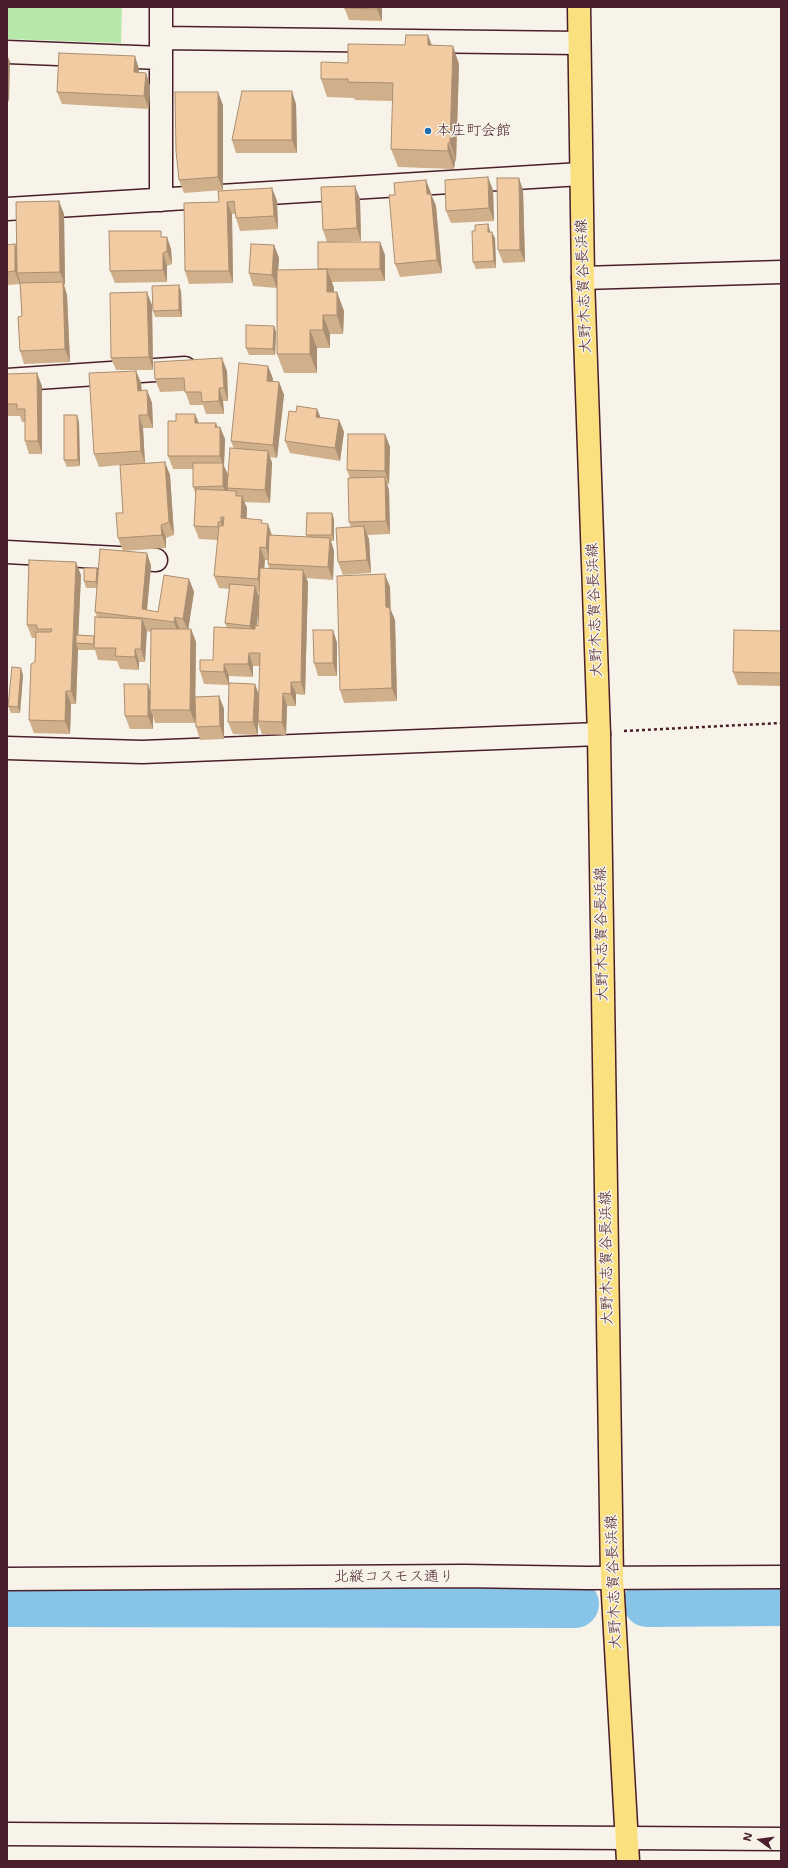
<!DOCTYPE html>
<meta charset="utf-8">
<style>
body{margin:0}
#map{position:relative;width:788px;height:1868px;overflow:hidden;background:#f7f3e8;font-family:"Shantell Sans",sans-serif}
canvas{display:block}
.frame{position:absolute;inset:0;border:8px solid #4a1f2b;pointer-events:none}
.north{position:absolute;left:740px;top:1820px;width:40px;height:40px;-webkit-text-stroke:3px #f7f3e8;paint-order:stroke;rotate:284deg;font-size:11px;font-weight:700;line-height:16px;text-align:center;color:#4a1f2b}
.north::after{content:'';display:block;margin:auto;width:14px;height:18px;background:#4a1f2b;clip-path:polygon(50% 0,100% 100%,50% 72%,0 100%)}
</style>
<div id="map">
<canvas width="788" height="1868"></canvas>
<div class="frame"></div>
<div class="north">N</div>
</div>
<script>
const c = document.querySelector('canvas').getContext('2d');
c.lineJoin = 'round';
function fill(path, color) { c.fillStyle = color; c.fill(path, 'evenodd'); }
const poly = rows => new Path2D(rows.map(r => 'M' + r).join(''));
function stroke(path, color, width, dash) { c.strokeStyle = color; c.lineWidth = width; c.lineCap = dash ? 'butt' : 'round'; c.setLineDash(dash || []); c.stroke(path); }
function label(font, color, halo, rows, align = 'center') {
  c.font = font + ' "Shantell Sans","Klee One",sans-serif'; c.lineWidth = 3; c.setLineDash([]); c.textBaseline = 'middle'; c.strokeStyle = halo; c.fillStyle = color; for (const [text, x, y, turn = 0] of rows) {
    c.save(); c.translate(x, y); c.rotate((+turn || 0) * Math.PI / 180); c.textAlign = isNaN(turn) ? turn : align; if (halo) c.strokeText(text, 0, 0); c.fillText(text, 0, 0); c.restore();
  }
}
fill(poly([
 [7,7,122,7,121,43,7,39]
]), '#b6e8a9');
stroke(poly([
 [7,1603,575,1604],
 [647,1603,781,1602]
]), '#88c4e8', 48);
const minor = poly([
 [161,38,579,43],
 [7,52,161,58],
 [161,200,161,7],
 [7,209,581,174],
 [583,278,781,272],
 [7,380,185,368],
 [7,552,156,560],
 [7,748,142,752,599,734],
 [7,1579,464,1576,587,1578,781,1577],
 [7,1834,781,1839]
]);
const major = poly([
 [579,7,583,278,599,734,612,1578,628,1861]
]);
stroke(minor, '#4a1f2b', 25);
stroke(major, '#4a1f2b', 25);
stroke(poly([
 [624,731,781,723]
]), '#4a1f2b', 2.5, [3, 3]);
stroke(minor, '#f7f3e8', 22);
stroke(major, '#fbe080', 22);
fill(poly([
 [344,7,382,7,382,21,349,20],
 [432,45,459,64,456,161,455,161,454,169,398,167,391,149,393,101,355,100,354,98,327,97,321,79,348,63],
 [139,69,139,72,146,73,150,86,149,109,62,104,57,92],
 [296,104,297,153,236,153,232,140],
 [223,105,223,190,184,193,179,180],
 [272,188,277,201,278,229,240,231,236,218,235,214,232,214,233,283,189,284,185,271,219,202],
 [493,190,494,221,451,223,446,211],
 [523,190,525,262,503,263,498,250],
 [431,194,436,206,442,273,400,277,395,264],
 [360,199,361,241,334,242,380,242,385,255,385,281,332,282,334,288,334,292,344,311,343,334,330,334,330,348,317,348,317,373,284,373,277,354,277,288,253,286,249,273,274,245,279,258,278,270,318,269,327,242,323,230],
 [64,214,65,285,64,285,67,295,70,362,24,364,20,351,22,316,20,284,7,285,7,245,17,251],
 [488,224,490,232,495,238,496,268,476,269,473,262,475,231],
 [163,237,167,237,171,249,172,264,167,266,167,282,115,283,110,271],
 [181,291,182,317,155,317,153,311],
 [152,305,153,370,116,370,111,358],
 [274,326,276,332,275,355,249,355,246,348],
 [268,366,273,379,273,381,279,382,284,395,277,458,270,457,272,463,270,503,244,502,247,508,246,519,263,524,268,524,272,535,307,537,306,535,332,513,334,520,334,541,331,541,334,551,333,580,306,578,308,582,305,695,296,694,296,706,287,706,286,735,262,734,258,723,258,735,233,734,228,722,255,684,259,694,260,666,253,666,253,677,229,676,229,685,204,684,200,671,213,660,227,628,225,623,229,589,219,588,214,576,218,540,199,539,194,526,196,495,193,487,193,469,173,469,168,456,199,423,216,423,217,427,220,427,225,439,224,466,228,475,234,449,231,441],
 [265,560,268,560,268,564,269,569,264,568],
 [257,591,259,592,259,597],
 [259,607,258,626,256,625],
 [136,371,141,383,142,391,147,390,152,403,153,428,143,428,145,463,170,475,174,535,166,538,166,548,123,551,118,538,123,513,120,465,99,467,94,454],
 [227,371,228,401,223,401,224,414,206,414,203,405,190,405,185,391,160,392,155,379],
 [7,374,42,386,42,454,29,454,25,441,25,422,22,422,20,416,7,416],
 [317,409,320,417,339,420,344,432,340,461,290,453,285,441,296,412],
 [79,422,80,466,67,467,64,460],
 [385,434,390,447,389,484,387,484,389,490,390,534,367,535,369,539,371,573,343,575,338,562,351,527,349,522,350,478,347,470],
 [147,553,151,566,147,610,158,612,189,579,194,592,188,629,191,629,196,642,195,697,219,696,224,709,224,739,200,740,196,727,195,702,195,723,155,723,153,716,153,729,130,729,125,716,151,692,151,632,146,631,145,662,139,662,139,670,120,669,117,661,98,660,95,650,78,650,78,649,76,704,71,704,70,734,34,733,29,720,35,662,36,638,32,638,27,625,81,575,78,635,94,636,97,617,95,612,97,588,86,588,84,581,97,568,98,572],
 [390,587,390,608,395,620,397,701,344,703,340,690],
 [333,630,337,643,337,676,318,676,314,663],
 [781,631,781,686,738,685,733,672],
 [23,675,20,713,11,713,8,706]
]), '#d0af8b');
fill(poly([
 [377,7,382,7,382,21,377,9],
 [428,35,435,54,428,45],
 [453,46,459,64,456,161,450,143],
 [7,54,10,62,9,102,7,97],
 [135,56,139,69,138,85,134,72],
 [146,73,150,86,149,109,144,96],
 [292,91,296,104,297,153,292,140],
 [218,92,223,105,223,190,218,177],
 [448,143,455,161,454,169,448,151],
 [488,177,493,190,494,221,489,208],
 [519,178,523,190,525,262,520,250],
 [426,180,431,193,432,206,427,194],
 [355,186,360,199,361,241,357,228],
 [272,188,277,201,278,229,274,216],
 [431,194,436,206,442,273,437,260],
 [59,201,64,214,65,285,60,272],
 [227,202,232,214,233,283,229,271],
 [488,224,490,231,491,238,488,232],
 [492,232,495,238,496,268,494,261],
 [167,237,171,249,172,264,167,251],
 [380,242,385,255,385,281,380,269],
 [15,244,19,257,17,273,20,280,20,284,15,271],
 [274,245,279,258,277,288,272,275],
 [163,253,167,266,167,282,163,270],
 [327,269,334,288,334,310,327,292],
 [63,282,67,295,70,362,65,349],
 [179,285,181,291,182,317,179,310],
 [147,292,152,305,153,370,149,357],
 [337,292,344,311,343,334,337,315],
 [323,315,330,334,330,348,323,330],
 [274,326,276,332,275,355,273,349],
 [310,330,317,348,317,373,310,354],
 [222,358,227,371,228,401,224,388],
 [268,366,273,379,271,393,267,381],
 [136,371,141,383,142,404,138,391],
 [37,373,42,386,42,454,38,441],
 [279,382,284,395,277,458,273,445],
 [219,388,223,401,224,414,219,401],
 [147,390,152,403,153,428,148,415],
 [317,409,322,421,316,417],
 [195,414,200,426,195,423],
 [77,415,79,422,80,466,78,460],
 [139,415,143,428,145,464,141,451],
 [339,420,344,432,340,461,335,448],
 [216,423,220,434,220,427,225,439,224,466,228,475,228,499,223,486,223,466,220,456,215,427],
 [385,434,390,447,389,484,385,471],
 [268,451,272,463,270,503,265,490],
 [165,462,170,475,174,535,169,522],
 [385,477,389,490,390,534,386,521],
 [242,496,247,508,246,531,241,518],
 [332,513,334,520,334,541,332,535],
 [221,517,226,530,225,535,221,522],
 [268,524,272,537,270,560,266,548],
 [161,525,166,538,166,548,162,535],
 [364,526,369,539,371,573,367,560],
 [330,538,334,551,333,580,328,567],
 [260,547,265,560,262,592,258,579],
 [147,553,151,566,146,619,142,609],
 [76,562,81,575,78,643,76,643,78,649,76,704,71,691],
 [97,568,99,575,99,588,96,582],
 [303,570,308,582,305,695,301,682],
 [385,574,390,587,391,618,390,608,395,620,397,701,392,688,386,607],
 [189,579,194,592,188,631,183,619],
 [255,586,260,599,255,639,250,626],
 [175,617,180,630,179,635,174,622],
 [142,619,147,631,145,662,141,649],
 [191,629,196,642,195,723,190,710],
 [333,630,337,643,337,676,333,663],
 [135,649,139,662,139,670,135,657],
 [249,653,253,666,253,677,248,664],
 [224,664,229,676,229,685,224,672],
 [21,668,23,675,20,713,18,707],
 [291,682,296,694,296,706,291,694],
 [148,684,152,697,150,710,153,716,153,729,148,716],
 [255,684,259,697,258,721,258,735,253,722],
 [66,691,71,704,70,734,65,721],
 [283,693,287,706,286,735,282,722],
 [219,696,224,709,224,739,220,726]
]), '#a98e71');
const building = poly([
 [344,7,377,7,377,9,344,8,344,7],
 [406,35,428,35,428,45,453,46,450,143,448,143,448,151,391,149,393,83,348,82,348,79,321,79,321,62,348,63,348,44,405,45,406,35],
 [59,53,135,56,134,72,146,73,144,96,57,92,59,53],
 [242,91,292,91,292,140,232,140,242,91],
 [175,92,218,92,218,177,179,180,176,151,175,92],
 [488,177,489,208,446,211,445,180,488,177],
 [497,178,519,178,520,250,498,250,497,178],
 [426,180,427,194,431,194,437,260,395,264,389,195,395,195,394,183,426,180],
 [355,186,357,228,323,230,321,187,355,186],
 [272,188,274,216,236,218,234,201,227,202,229,271,185,271,184,203,219,202,218,191,272,188],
 [59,201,60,272,17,273,16,202,59,201],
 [488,224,488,232,492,232,494,261,473,262,472,231,475,231,475,225,488,224],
 [109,231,161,231,161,237,167,237,167,251,163,253,163,270,110,271,109,231],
 [318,242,380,242,380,269,318,269,318,242],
 [15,244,15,271,7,272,7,245,15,244],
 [251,244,274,245,272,275,249,273,251,244],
 [327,269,327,292,337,292,337,315,323,315,323,330,310,330,310,354,277,354,277,270,327,269],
 [63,282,65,349,20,351,18,317,22,316,20,283,63,282],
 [179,285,179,310,153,311,152,286,179,285],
 [147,292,149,357,111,358,110,293,147,292],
 [246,325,274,326,273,349,246,348,246,325],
 [222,358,224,388,219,388,219,401,202,402,201,392,185,392,184,378,155,379,154,362,222,358],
 [239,363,268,366,267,381,279,382,273,445,231,441,239,363],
 [136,371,138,391,147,390,148,415,139,415,141,451,94,454,89,373,136,371],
 [37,373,38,441,25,441,25,409,17,409,17,404,7,404,7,374,37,373],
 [297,406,317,409,316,417,339,420,335,448,285,441,289,411,296,412,297,406],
 [176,414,195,414,195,423,216,423,215,427,220,427,220,456,168,456,168,421,176,421,176,414],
 [64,415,77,415,78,460,64,460,64,415],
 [348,434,385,434,385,471,347,470,348,434],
 [230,448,268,451,265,490,227,488,230,448],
 [165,462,169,522,161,525,162,535,118,538,116,513,123,513,120,465,165,462],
 [193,463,223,463,223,486,193,487,193,463],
 [385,477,386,521,349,522,348,478,385,477],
 [196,489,236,491,236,496,242,496,241,518,262,520,261,523,268,524,266,548,260,547,258,579,214,576,219,526,223,526,224,517,221,517,221,522,218,522,218,527,194,526,196,489],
 [307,513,332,513,332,535,306,535,307,513],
 [364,526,367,560,338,562,336,528,364,526],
 [269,535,330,538,328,567,268,564,269,535],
 [100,549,147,553,142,609,158,612,164,575,189,579,183,619,175,617,174,622,95,612,100,549],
 [29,560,76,562,71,691,66,691,65,721,29,720,31,664,35,662,36,632,51,632,52,629,37,629,37,625,27,625,29,560],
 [84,568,97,568,96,582,84,581,84,568],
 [260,568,303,570,301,682,291,682,291,694,283,693,282,722,258,721,260,653,249,653,248,664,224,664,224,672,200,671,200,660,213,660,214,627,255,629,255,625,258,626,260,568],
 [385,574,386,607,390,608,392,688,340,690,337,576,385,574],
 [230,584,255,586,250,626,225,623,230,584],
 [95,617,142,619,141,649,135,649,135,657,115,656,116,648,94,648,95,617],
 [151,629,191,629,190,710,150,710,151,629],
 [313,630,333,630,333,663,314,663,313,630],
 [734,630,781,631,781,673,733,672,734,630],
 [76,635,94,636,94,644,76,643,76,635],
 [12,667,21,668,18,707,8,706,12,667],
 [229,683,255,684,253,722,228,722,229,683],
 [124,684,148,684,148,716,125,716,124,684],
 [219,696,220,726,196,727,195,697,219,696]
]);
fill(building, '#f2cba2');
stroke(building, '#a98e71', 1);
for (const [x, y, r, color] of [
 [428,131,4,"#1f6fb2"]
]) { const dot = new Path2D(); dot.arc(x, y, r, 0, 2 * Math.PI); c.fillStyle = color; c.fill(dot); stroke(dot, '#f7f3e8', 1.5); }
label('15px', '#4a1f2b', '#f7f3e8', [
 ["本庄町会館",436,131]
], 'left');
label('15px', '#4a1f2b', '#f7f3e8', [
 ["大野木志賀谷長浜線",584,286,-92],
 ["大野木志賀谷長浜線",595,610,-92],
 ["大野木志賀谷長浜線",602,934,-91],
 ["大野木志賀谷長浜線",607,1258,-91],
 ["北縦コスモス通り",394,1577],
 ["大野木志賀谷長浜線",614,1582,-92]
]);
</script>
